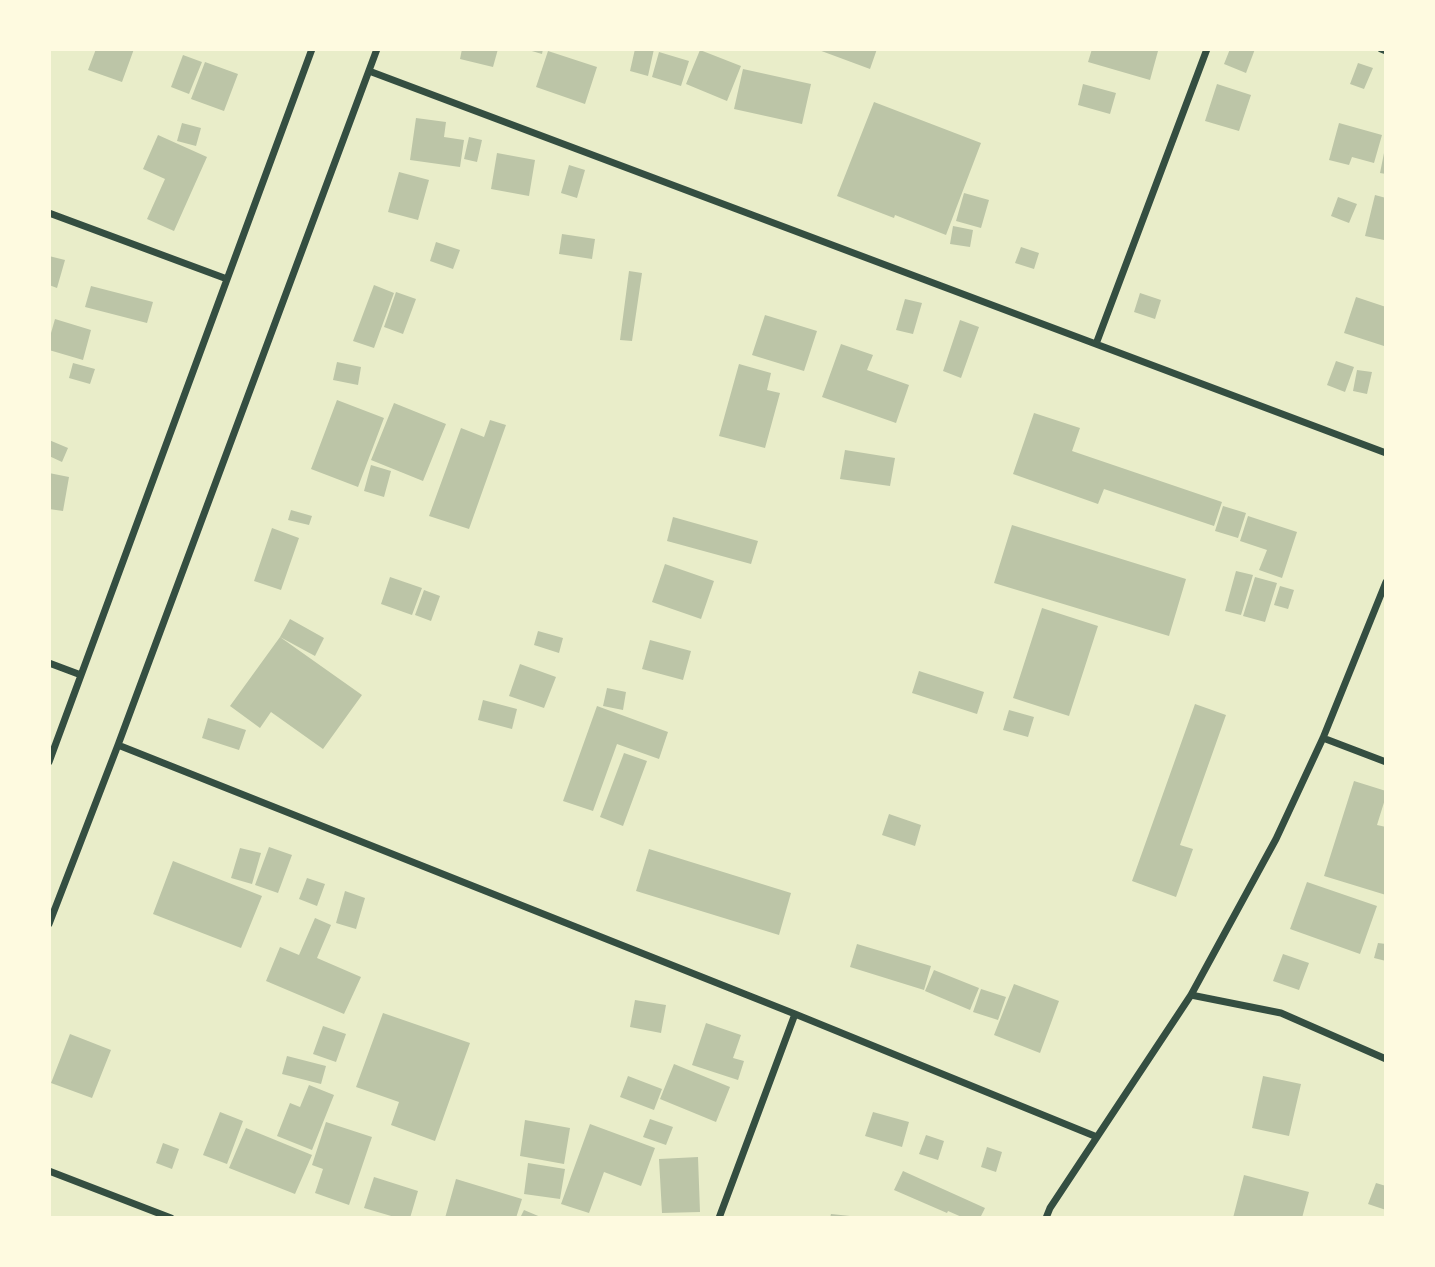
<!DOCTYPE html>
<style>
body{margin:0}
#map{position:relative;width:1435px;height:1267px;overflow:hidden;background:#e9edc9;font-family:Literata,serif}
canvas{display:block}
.frame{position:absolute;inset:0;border:51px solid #fefae0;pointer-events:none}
</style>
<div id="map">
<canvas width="1435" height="1267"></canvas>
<div class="frame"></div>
</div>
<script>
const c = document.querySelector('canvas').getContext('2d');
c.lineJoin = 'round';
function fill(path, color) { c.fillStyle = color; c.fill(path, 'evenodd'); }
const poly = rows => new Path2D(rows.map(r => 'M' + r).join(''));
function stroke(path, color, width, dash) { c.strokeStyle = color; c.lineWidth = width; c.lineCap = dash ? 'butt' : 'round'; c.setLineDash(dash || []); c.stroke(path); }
fill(poly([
 [96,49,134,49,122,82,88,70],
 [462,49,498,49,493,67,460,59],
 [525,49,543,49,542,54],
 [635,49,654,49,648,76,630,71],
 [816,49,877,49,870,69],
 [1092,49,1149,49,1158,51,1150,80,1088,62],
 [1230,49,1255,49,1246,73,1224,64],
 [700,50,741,66,727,101,686,84],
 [548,51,597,67,585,104,536,87],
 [659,52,689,61,681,86,652,77],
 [183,55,202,62,189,94,171,87],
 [205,62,238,74,224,111,191,99],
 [1358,63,1373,68,1364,89,1350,84],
 [743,69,811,84,802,124,734,109],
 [1083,84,1116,93,1110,114,1078,105],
 [1217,84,1251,95,1239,131,1205,121],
 [874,102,981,143,946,235,895,215,894,218,837,196],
 [416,118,446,122,444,137,464,140,460,167,410,160],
 [182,123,201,128,196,146,177,141],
 [1339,123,1382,135,1374,163,1352,157,1349,165,1329,160],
 [158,135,207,157,174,231,147,219,165,179,143,169],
 [469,137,482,140,477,162,464,159],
 [1385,148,1386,148,1386,174,1380,173],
 [497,153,535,160,529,196,491,189],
 [569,165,585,170,577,198,561,193],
 [399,172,429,180,418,220,388,212],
 [964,193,989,200,981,228,956,221],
 [1375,195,1386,198,1386,230,1384,240,1365,236],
 [1338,197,1357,204,1349,223,1331,216],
 [953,226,973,230,970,247,950,244],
 [562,234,595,239,592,259,559,254],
 [436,242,460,250,453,269,430,261],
 [1021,247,1039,253,1034,269,1015,263],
 [49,256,65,260,57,288,49,285],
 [629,271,642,273,632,341,620,340],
 [374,285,394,293,374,348,353,341],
 [91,286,153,302,147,323,85,307],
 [396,292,416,299,403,334,384,327],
 [1140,293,1161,300,1155,319,1134,312],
 [1356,297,1386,307,1386,339,1384,346,1344,333],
 [905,299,922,303,913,334,896,330],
 [765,315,817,331,804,371,752,355],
 [55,319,91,330,83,360,49,350,49,340],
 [960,320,979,327,961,378,943,371],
 [841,344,873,355,867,370,909,385,896,423,822,397],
 [1336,361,1354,367,1345,392,1327,385],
 [337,362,361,367,358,385,333,380],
 [73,363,95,369,90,384,69,378],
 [739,364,771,373,767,390,780,393,765,448,719,436],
 [1357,370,1372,372,1367,394,1353,391],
 [337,400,384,418,358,487,311,469],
 [394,403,446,424,423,481,371,460],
 [1034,413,1080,428,1072,451,1222,502,1214,526,1104,489,1098,504,1013,474],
 [490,420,506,425,469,529,429,516,461,428,484,437],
 [49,440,68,448,62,462,49,456],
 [845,450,895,458,890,486,840,479],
 [371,465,391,471,384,497,364,491],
 [49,473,69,477,63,511,49,509],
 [1223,506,1246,513,1238,538,1215,531],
 [291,510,312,516,309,525,288,520],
 [1248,516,1297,532,1282,578,1259,570,1267,550,1240,541],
 [673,517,758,541,751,564,667,541],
 [1012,525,1186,579,1169,636,994,583],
 [272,528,299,538,281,590,254,581],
 [665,564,714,581,701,619,652,602],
 [1236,571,1253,575,1241,615,1225,611],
 [390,577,422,588,412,615,381,604],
 [1255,577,1277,583,1265,622,1243,616],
 [1280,586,1294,590,1288,609,1274,605],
 [424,590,440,596,431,621,415,615],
 [1042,608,1098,626,1069,716,1013,698],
 [290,619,324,638,315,656,280,637,362,695,323,749,271,712,260,728,230,706,280,637],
 [538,631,563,638,559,653,534,645],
 [650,640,691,651,683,680,642,669],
 [520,664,556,677,544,708,509,696],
 [919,671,984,692,977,714,912,693],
 [607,688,626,692,623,710,603,706],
 [483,700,517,709,512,729,478,720],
 [1195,704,1226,715,1180,845,1193,849,1176,897,1132,881],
 [597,706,668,732,659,759,617,744,593,811,563,801],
 [1009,710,1034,717,1028,737,1003,730],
 [208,718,246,730,239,750,202,738],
 [624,753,647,761,623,826,600,817],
 [1354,781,1386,791,1386,796,1377,825,1386,827,1386,895,1324,876],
 [889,814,921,825,915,846,882,835],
 [269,847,292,855,278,893,255,885],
 [240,848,261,853,252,884,231,878],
 [649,849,791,893,779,935,636,891],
 [173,861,262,896,241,948,153,914],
 [307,878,325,884,317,906,299,899],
 [1307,882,1377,906,1360,954,1290,929],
 [345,891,365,898,356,929,336,923],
 [315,918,331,925,317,958,361,977,344,1014,266,981,280,947,299,955],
 [1378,943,1386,944,1386,961,1374,958],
 [857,944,931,966,924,990,850,967],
 [1283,954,1309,963,1299,990,1273,981],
 [934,970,979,988,970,1010,925,991],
 [1014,984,1059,1001,1040,1053,994,1035],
 [981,989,1006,997,998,1020,973,1012],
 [635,1000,666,1005,661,1033,630,1027],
 [383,1013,470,1043,435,1141,391,1125,399,1102,356,1087],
 [706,1023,741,1035,733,1058,744,1061,738,1080,692,1065],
 [323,1026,346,1034,336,1062,313,1054],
 [70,1034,111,1050,92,1098,51,1083],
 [287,1056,326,1066,321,1084,282,1074],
 [674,1064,730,1087,716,1122,660,1099],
 [628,1076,662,1089,654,1110,620,1097],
 [1263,1076,1301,1084,1289,1136,1252,1128],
 [309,1085,334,1095,312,1150,277,1136,290,1103,300,1107],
 [220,1112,243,1121,227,1164,203,1155],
 [873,1112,909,1122,902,1147,865,1136],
 [650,1119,673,1127,666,1145,643,1137],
 [525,1120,570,1128,564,1164,520,1156],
 [326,1122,372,1137,349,1205,315,1193,323,1169,312,1165],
 [590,1124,655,1148,641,1186,604,1172,589,1213,561,1204],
 [246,1128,312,1155,295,1194,229,1168],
 [926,1135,944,1141,938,1160,919,1154],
 [163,1143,179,1149,172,1169,156,1163],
 [987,1147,1002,1152,996,1172,981,1167],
 [698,1157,700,1212,662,1213,659,1159],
 [528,1163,565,1169,560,1199,524,1194],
 [903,1171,985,1208,980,1218,964,1218,948,1211,947,1213,894,1190],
 [1244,1175,1309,1192,1302,1218,1233,1218],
 [374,1177,418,1191,410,1218,398,1218,364,1208],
 [456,1179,522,1199,516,1218,445,1218],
 [1376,1183,1386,1186,1386,1210,1368,1204],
 [524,1210,543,1218,520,1218],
 [831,1214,850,1216,850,1218,830,1218]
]), '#bcc5a7');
stroke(poly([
 [1381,49,1386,51],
 [369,71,1386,453],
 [49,213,227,279],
 [1096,344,1207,49],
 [49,663,81,675],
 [1323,738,1386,762],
 [118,745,795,1014,1097,1137],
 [49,762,312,49],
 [49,924,118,745,377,49],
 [1191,995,1281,1013,1386,1059],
 [49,1171,171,1218],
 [719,1218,795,1014],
 [1046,1218,1050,1208,1191,995,1276,839,1323,738,1386,582]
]), '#344e41', 7);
</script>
